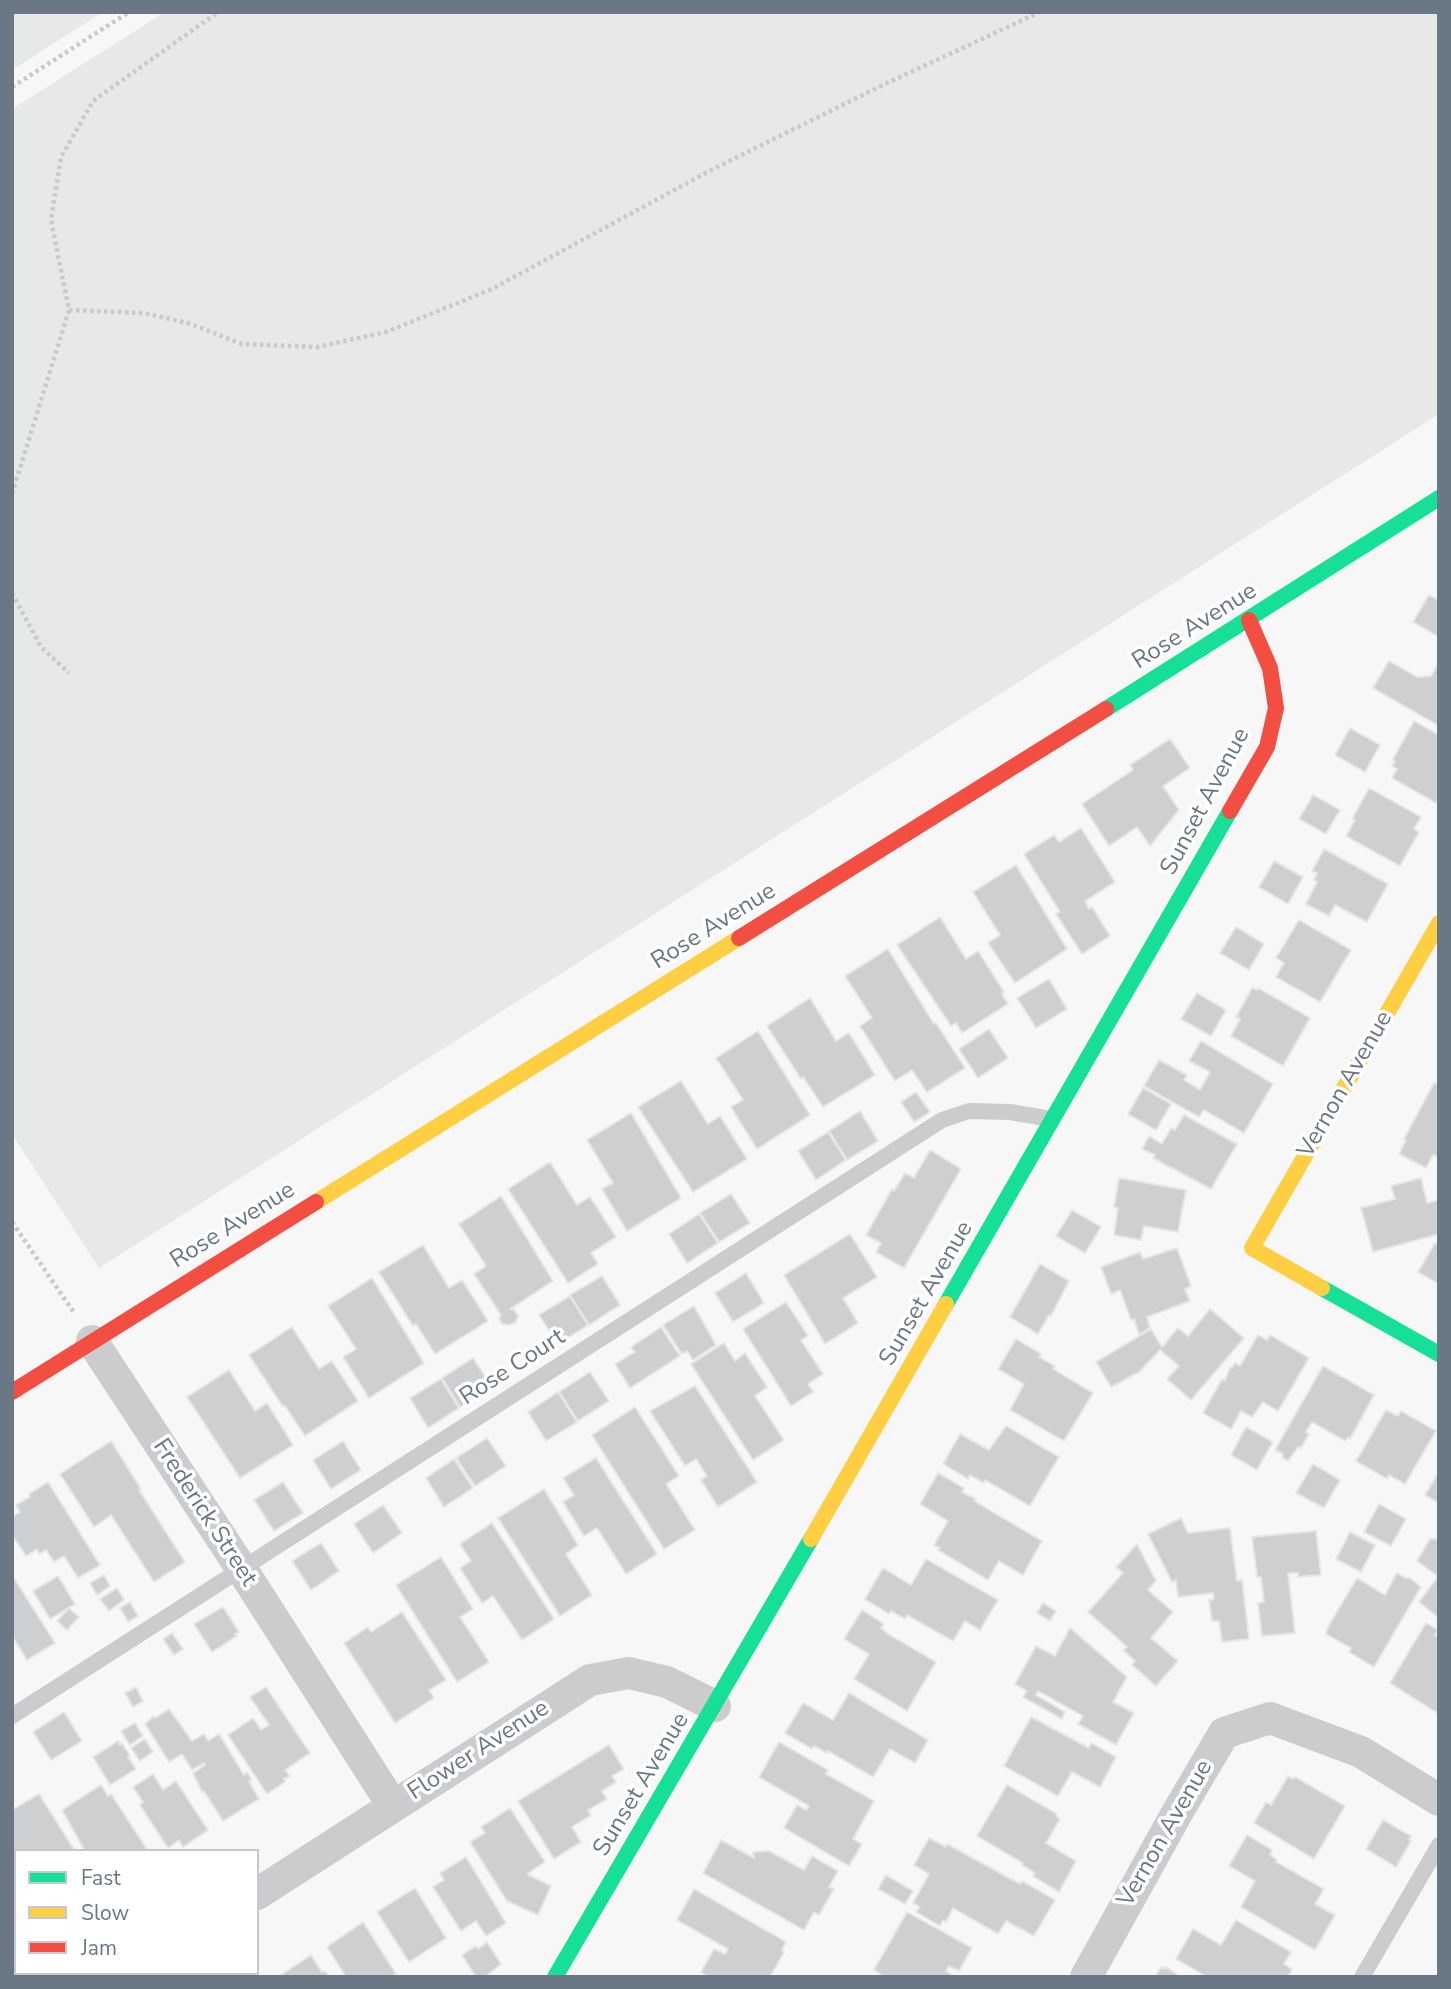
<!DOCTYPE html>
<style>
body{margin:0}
#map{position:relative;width:1451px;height:1989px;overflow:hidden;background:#f7f7f7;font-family:"Nunito Sans",sans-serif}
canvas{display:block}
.frame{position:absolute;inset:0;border:14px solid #6a7785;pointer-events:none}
.legend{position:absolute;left:14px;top:1849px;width:245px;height:126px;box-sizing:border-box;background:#fff;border:2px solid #c3c9ce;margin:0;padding:9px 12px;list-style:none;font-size:21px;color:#6a7785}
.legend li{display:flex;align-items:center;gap:14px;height:35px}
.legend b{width:35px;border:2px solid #c3c9ce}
</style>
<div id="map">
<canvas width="1451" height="1989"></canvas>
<div class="frame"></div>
<ul class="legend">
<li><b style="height:9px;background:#16e098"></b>Fast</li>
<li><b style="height:9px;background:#ffcf43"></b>Slow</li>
<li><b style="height:9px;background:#f24e42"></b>Jam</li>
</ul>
</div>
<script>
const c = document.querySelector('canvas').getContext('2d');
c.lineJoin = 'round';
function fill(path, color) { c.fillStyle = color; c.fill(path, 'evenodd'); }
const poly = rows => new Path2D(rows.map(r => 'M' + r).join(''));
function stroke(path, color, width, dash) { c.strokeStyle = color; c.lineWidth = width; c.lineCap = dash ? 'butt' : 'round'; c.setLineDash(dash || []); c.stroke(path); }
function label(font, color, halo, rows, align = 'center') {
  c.font = font + ' "Nunito Sans",sans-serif'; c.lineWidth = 7; c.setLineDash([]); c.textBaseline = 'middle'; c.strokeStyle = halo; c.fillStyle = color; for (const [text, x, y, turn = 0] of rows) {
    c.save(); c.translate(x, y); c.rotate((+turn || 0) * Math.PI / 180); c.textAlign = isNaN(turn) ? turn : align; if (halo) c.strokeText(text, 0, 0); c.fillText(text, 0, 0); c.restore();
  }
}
fill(poly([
 [12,12,103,12,12,70],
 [165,12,1439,12,1439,414,99,1268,12,1134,12,109]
]), '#e6e9e5');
const building = poly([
 [1429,595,1439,601,1439,637,1413,622,1429,595],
 [1389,661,1417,677,1431,676,1439,662,1439,726,1373,688,1389,661],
 [1414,721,1439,735,1439,797,1436,803,1392,778,1397,769,1392,766,1395,761,1393,759,1414,721],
 [1350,728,1380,745,1365,772,1335,755,1350,728],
 [1170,739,1190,768,1163,786,1179,810,1150,846,1137,827,1109,846,1082,804,1133,770,1130,765,1170,739],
 [1369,788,1421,817,1414,829,1419,832,1400,866,1346,836,1355,820,1352,819,1369,788],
 [1313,795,1340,810,1326,834,1299,819,1313,795],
 [1081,828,1115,882,1085,901,1089,909,1092,907,1110,936,1082,954,1056,914,1060,912,1024,854,1054,835,1059,842,1081,828],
 [1324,849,1388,884,1367,922,1335,905,1329,916,1306,904,1317,882,1314,880,1317,873,1312,871,1324,849],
 [1274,861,1303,877,1288,904,1259,887,1274,861],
 [1016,865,1067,949,1015,983,988,943,1000,935,973,892,1016,865],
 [940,917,966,959,978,951,1004,992,1002,994,1008,1004,962,1033,956,1023,951,1026,897,945,940,917],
 [1299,920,1351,950,1320,1002,1276,977,1284,963,1276,958,1299,920],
 [1236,927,1264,944,1249,970,1220,953,1236,927],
 [888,949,934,1024,936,1023,965,1068,927,1092,912,1070,895,1081,860,1026,872,1018,845,976,888,949],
 [1049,979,1067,1009,1036,1028,1017,998,1049,979],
 [1252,988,1257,990,1258,988,1310,1018,1283,1066,1231,1036,1240,1019,1236,1017,1252,988],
 [1197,993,1226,1010,1211,1036,1181,1019,1197,993],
 [810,998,836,1041,849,1033,875,1075,823,1107,803,1077,801,1079,767,1026,810,998],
 [989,1029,1008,1058,978,1078,959,1049,989,1029],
 [758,1031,810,1115,757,1149,731,1107,743,1100,716,1058,758,1031],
 [1201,1041,1273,1084,1244,1133,1204,1110,1199,1117,1144,1086,1159,1060,1187,1075,1184,1080,1200,1090,1210,1072,1189,1061,1201,1041],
 [681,1081,708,1124,720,1116,747,1159,693,1192,638,1107,681,1081],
 [1434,1083,1439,1085,1439,1157,1433,1155,1426,1168,1399,1154,1406,1140,1404,1139,1434,1083],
 [1143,1088,1171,1104,1156,1130,1128,1114,1143,1088],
 [916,1092,930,1112,914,1122,901,1102,916,1092],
 [860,1111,878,1141,847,1160,829,1131,860,1111],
 [631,1113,681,1198,627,1231,602,1189,613,1183,587,1140,631,1113],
 [1184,1115,1237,1144,1211,1189,1153,1158,1155,1155,1142,1149,1149,1136,1162,1144,1171,1128,1175,1130,1184,1115],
 [828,1132,846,1160,816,1180,798,1151,828,1132],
 [930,1150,961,1169,904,1268,876,1252,881,1243,866,1235,892,1189,894,1191,905,1173,914,1178,930,1150],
 [550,1162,577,1205,590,1197,616,1237,591,1253,598,1264,568,1283,508,1189,550,1162],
 [1119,1178,1186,1190,1178,1232,1144,1226,1141,1240,1114,1235,1118,1208,1114,1207,1119,1178],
 [1421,1178,1427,1203,1439,1200,1439,1234,1373,1252,1361,1208,1395,1199,1391,1186,1421,1178],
 [731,1194,750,1223,719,1242,700,1213,731,1194],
 [501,1196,553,1281,510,1309,514,1310,518,1316,516,1322,510,1325,502,1324,499,1319,501,1315,474,1274,486,1266,459,1224,501,1196],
 [1072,1210,1101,1227,1085,1253,1056,1236,1072,1210],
 [699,1214,718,1243,687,1263,669,1234,699,1214],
 [850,1234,877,1277,843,1298,858,1323,825,1344,784,1275,850,1234],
 [1435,1243,1439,1246,1439,1284,1418,1272,1435,1243],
 [423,1245,449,1288,462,1280,488,1321,435,1354,416,1324,413,1326,379,1272,423,1245],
 [1177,1248,1191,1286,1185,1289,1190,1301,1147,1317,1150,1328,1139,1335,1135,1322,1134,1319,1131,1320,1120,1290,1111,1294,1101,1267,1140,1252,1143,1259,1177,1248],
 [1040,1264,1069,1281,1051,1316,1049,1315,1038,1334,1010,1317,1040,1264],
 [746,1273,764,1303,733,1322,715,1293,746,1273],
 [602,1276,620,1305,589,1325,570,1295,602,1276],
 [372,1278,424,1363,369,1398,343,1357,356,1349,328,1306,372,1278],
 [570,1296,588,1325,558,1344,539,1315,570,1296],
 [786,1302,808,1336,801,1340,823,1374,808,1384,813,1392,791,1406,743,1329,786,1302],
 [694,1306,716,1345,693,1360,687,1351,682,1354,663,1325,694,1306],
 [1210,1309,1244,1338,1191,1400,1167,1379,1179,1366,1160,1350,1139,1372,1111,1387,1096,1362,1151,1329,1162,1347,1178,1328,1188,1336,1210,1309],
 [292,1327,319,1369,332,1361,358,1401,305,1436,285,1406,283,1407,249,1355,292,1327],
 [661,1327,680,1356,630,1388,615,1364,635,1352,631,1347,661,1327],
 [1258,1335,1267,1340,1270,1335,1309,1358,1278,1411,1263,1402,1252,1417,1241,1411,1231,1429,1203,1413,1222,1379,1225,1381,1230,1367,1232,1368,1235,1363,1240,1366,1258,1335],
 [1016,1339,1041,1354,1039,1357,1055,1366,1053,1369,1093,1393,1064,1441,1010,1410,1024,1384,998,1369,1016,1339],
 [724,1343,735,1361,745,1353,767,1387,755,1396,784,1440,753,1460,691,1364,724,1343],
 [473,1358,492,1387,460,1407,442,1378,473,1358],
 [1323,1366,1374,1395,1350,1439,1348,1437,1345,1441,1312,1422,1306,1432,1309,1434,1301,1448,1298,1447,1288,1461,1282,1457,1283,1454,1275,1450,1323,1366],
 [229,1370,255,1411,267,1403,293,1445,240,1478,187,1397,229,1370],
 [590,1372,609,1401,578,1421,559,1392,590,1372],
 [441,1379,459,1408,428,1428,410,1398,441,1379],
 [695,1386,757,1482,718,1507,701,1480,707,1476,696,1459,685,1466,650,1411,695,1386],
 [558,1392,577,1422,546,1441,528,1412,558,1392],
 [635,1407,679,1476,666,1484,695,1530,664,1549,592,1435,635,1407],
 [1386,1410,1398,1416,1401,1411,1436,1431,1405,1484,1389,1475,1387,1479,1356,1461,1386,1410],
 [1006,1426,1059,1457,1030,1506,985,1480,984,1483,970,1475,968,1479,943,1464,960,1434,989,1450,1006,1426],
 [1246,1427,1273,1442,1257,1470,1231,1455,1246,1427],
 [487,1438,506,1466,475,1486,456,1458,487,1438],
 [111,1441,141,1489,139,1490,185,1562,154,1582,111,1515,94,1527,60,1474,111,1441],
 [343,1441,361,1470,331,1489,313,1460,343,1441],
 [596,1458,657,1554,626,1574,597,1528,584,1536,563,1502,574,1495,563,1478,596,1458],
 [454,1459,473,1488,444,1507,426,1478,454,1459],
 [1313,1464,1340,1480,1324,1508,1296,1493,1313,1464],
 [1439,1472,1439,1503,1425,1495,1439,1472],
 [938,1473,964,1488,962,1492,976,1499,974,1501,1042,1541,1023,1575,999,1561,988,1580,938,1550,940,1548,934,1545,948,1521,920,1504,938,1473],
 [48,1482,100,1565,78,1578,64,1556,54,1562,46,1550,39,1554,37,1549,26,1556,12,1535,12,1517,20,1512,16,1505,30,1497,29,1494,48,1482],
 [283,1482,303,1513,274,1531,254,1500,283,1482],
 [544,1489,578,1545,566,1554,592,1595,560,1616,498,1518,544,1489],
 [1379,1504,1406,1519,1391,1546,1364,1532,1379,1504],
 [383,1505,402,1533,373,1553,354,1524,383,1505],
 [1181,1518,1188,1533,1230,1528,1237,1581,1242,1580,1249,1639,1222,1642,1219,1621,1212,1621,1209,1600,1214,1599,1213,1593,1178,1597,1176,1580,1172,1582,1148,1534,1181,1518],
 [492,1523,554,1619,522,1640,493,1596,482,1603,460,1568,471,1561,460,1544,492,1523],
 [1316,1531,1321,1575,1298,1577,1298,1573,1288,1573,1295,1633,1262,1636,1258,1603,1264,1602,1261,1577,1257,1577,1252,1537,1316,1531],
 [1350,1532,1375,1545,1361,1572,1336,1559,1350,1532],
 [1430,1539,1439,1539,1439,1577,1417,1561,1430,1539],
 [321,1543,339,1571,311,1590,292,1561,321,1543],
 [1137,1544,1156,1581,1148,1590,1173,1612,1151,1638,1178,1661,1156,1686,1132,1665,1135,1661,1123,1650,1127,1647,1088,1612,1123,1573,1116,1567,1137,1544],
 [441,1557,473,1609,460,1617,489,1662,457,1682,396,1585,441,1557],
 [926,1559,998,1600,980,1630,965,1621,953,1641,907,1615,905,1619,891,1611,889,1614,865,1599,883,1568,911,1585,926,1559],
 [1397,1573,1405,1578,1410,1578,1421,1587,1374,1667,1349,1652,1351,1648,1326,1634,1328,1627,1357,1578,1385,1595,1397,1573],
 [12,1575,55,1643,27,1660,12,1636,12,1575],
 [104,1575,110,1586,97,1595,90,1583,104,1575],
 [58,1576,75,1604,50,1619,33,1591,58,1576],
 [1437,1578,1439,1580,1439,1618,1419,1602,1437,1578],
 [117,1588,124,1600,109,1611,100,1599,117,1588],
 [130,1602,138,1616,128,1622,120,1608,130,1602],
 [1043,1603,1056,1611,1050,1621,1037,1613,1043,1603],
 [223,1607,239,1632,235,1634,237,1636,212,1652,194,1624,223,1607],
 [69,1608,79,1617,67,1630,57,1621,69,1608],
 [862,1610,884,1624,881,1628,888,1634,936,1662,907,1711,854,1679,869,1654,844,1639,862,1610],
 [402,1612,446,1680,429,1690,434,1698,395,1723,344,1643,368,1627,371,1632,402,1612],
 [1426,1623,1438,1630,1435,1635,1439,1637,1439,1714,1390,1683,1426,1623],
 [1070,1628,1127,1677,1113,1702,1134,1713,1116,1745,1078,1724,1083,1716,1038,1691,1036,1695,1065,1712,1062,1719,1023,1697,1027,1691,1015,1684,1036,1646,1055,1656,1070,1628],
 [172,1633,183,1649,174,1655,163,1639,172,1633],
 [136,1687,143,1701,133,1707,125,1693,136,1687],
 [266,1687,310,1753,285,1770,290,1776,284,1779,285,1782,267,1794,228,1735,253,1718,261,1730,269,1725,250,1697,266,1687],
 [849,1693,928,1740,915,1763,890,1749,873,1777,828,1751,827,1753,814,1746,812,1749,785,1733,803,1703,833,1720,849,1693],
 [169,1709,192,1741,204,1734,208,1741,219,1734,244,1775,247,1772,252,1780,249,1781,259,1799,223,1821,204,1791,202,1792,193,1773,205,1765,204,1763,192,1770,182,1754,169,1762,145,1724,154,1716,155,1718,169,1709],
 [64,1712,82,1741,51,1760,33,1732,64,1712],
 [1031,1717,1089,1748,1091,1743,1116,1757,1100,1787,1072,1772,1058,1796,1004,1766,1031,1717],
 [135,1723,143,1736,130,1745,121,1731,135,1723],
 [145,1739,153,1752,140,1761,131,1748,145,1739],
 [118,1741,120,1745,122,1743,130,1756,128,1757,136,1769,110,1785,93,1757,118,1741],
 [779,1742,828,1770,826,1774,874,1801,853,1839,862,1844,849,1866,784,1828,797,1805,806,1810,809,1806,759,1777,779,1742],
 [609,1745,624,1769,612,1776,616,1782,602,1791,607,1799,588,1810,591,1815,572,1827,581,1842,554,1859,518,1801,609,1745],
 [153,1774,163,1790,176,1781,208,1830,183,1847,179,1840,168,1848,140,1805,143,1802,133,1787,153,1774],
 [1288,1776,1293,1779,1295,1777,1345,1806,1314,1859,1254,1823,1266,1802,1271,1805,1288,1776],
 [101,1785,108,1796,111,1794,148,1851,85,1851,62,1810,101,1785],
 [1007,1785,1057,1814,1056,1816,1060,1819,1046,1843,1076,1861,1059,1892,1033,1876,1035,1873,1022,1865,1023,1863,977,1836,1007,1785],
 [39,1794,75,1851,16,1851,16,1864,12,1858,12,1810,39,1794],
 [510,1808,545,1862,527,1874,551,1886,538,1915,507,1901,470,1842,485,1833,481,1827,510,1808],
 [1383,1820,1411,1836,1409,1840,1411,1841,1396,1867,1366,1849,1383,1820],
 [1247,1835,1272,1850,1270,1855,1277,1860,1276,1862,1324,1889,1315,1904,1335,1915,1315,1950,1241,1907,1255,1881,1229,1866,1247,1835],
 [929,1838,946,1847,947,1844,1020,1884,1022,1881,1055,1900,1034,1936,1006,1921,998,1934,953,1908,946,1922,943,1920,940,1926,916,1912,920,1907,913,1903,929,1874,914,1865,929,1838],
 [721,1840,754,1858,753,1852,769,1851,804,1870,812,1856,838,1871,829,1887,834,1889,819,1915,814,1912,804,1930,703,1873,721,1840],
 [466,1857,506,1923,486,1936,476,1921,461,1931,433,1887,444,1880,440,1873,466,1857],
 [886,1875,913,1891,905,1904,878,1889,886,1875],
 [16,1881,16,1941,12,1944,12,1884,16,1881],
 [415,1888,446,1938,409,1962,377,1912,415,1888],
 [694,1889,786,1942,782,1950,784,1952,770,1977,709,1977,701,1972,714,1949,725,1954,728,1949,677,1920,694,1889],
 [907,1912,972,1948,959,1971,949,1966,946,1971,955,1977,885,1977,874,1970,907,1912],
 [1236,1920,1291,1952,1284,1964,1292,1969,1288,1977,1207,1977,1176,1959,1193,1929,1221,1945,1236,1920],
 [363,1922,396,1974,391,1977,346,1977,327,1947,363,1922],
 [487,1942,501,1964,485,1977,476,1977,462,1955,476,1946,478,1949,487,1942],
 [311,1955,322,1972,325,1971,329,1976,278,1977,311,1955],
 [1161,1967,1165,1969,1166,1967,1181,1977,1155,1977,1161,1967]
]);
fill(building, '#cecfd0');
stroke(building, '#e6e6e6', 2);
stroke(poly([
 [12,87,129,12],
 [69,310,144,313,191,324,242,344,317,347,386,332,492,289,713,169,885,84,1040,12],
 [12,494,69,310,51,220,61,157,93,101,218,12],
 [12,593,41,647,69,673],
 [12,1222,75,1314]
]), '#c9cacb', 4.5, [3.5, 3.5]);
stroke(poly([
 [12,1716,942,1120,969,1111,1010,1112,1051,1119],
 [1362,1977,1439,1845]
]), '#ccccce', 16);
stroke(poly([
 [92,1341,241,1568,393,1806],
 [257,1894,590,1680,629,1673,667,1682,715,1706],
 [129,1977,134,1973],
 [1086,1977,1177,1813,1224,1733,1270,1718,1361,1752,1439,1800]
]), '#ccccce', 32);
stroke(poly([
 [1106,709,1439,498],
 [1322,1288,1439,1354],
 [946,1304,1230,811],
 [555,1977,811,1539]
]), '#16e098', 16);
stroke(poly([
 [316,1202,739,938],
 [1322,1288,1252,1248,1439,923],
 [811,1539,946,1304]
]), '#ffcf43', 16);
stroke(poly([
 [1230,811,1267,747,1276,708,1270,668,1249,620],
 [739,938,1106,709],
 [12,1392,316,1202]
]), '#f24e42', 16);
label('24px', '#6a7785', '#fff', [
 ["Rose Avenue",1195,627,-32],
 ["Sunset Avenue",1206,802,-62],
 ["Rose Avenue",714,927,-32],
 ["Vernon Avenue",1346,1085,-60],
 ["Rose Avenue",233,1226,-32],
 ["Sunset Avenue",927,1294,-60],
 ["Rose Court",513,1368,-33],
 ["Frederick Street",204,1513,57],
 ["Flower Avenue",479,1751,-33],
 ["Sunset Avenue",642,1785,-59],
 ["Vernon Avenue",1166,1834,-60]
]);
</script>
